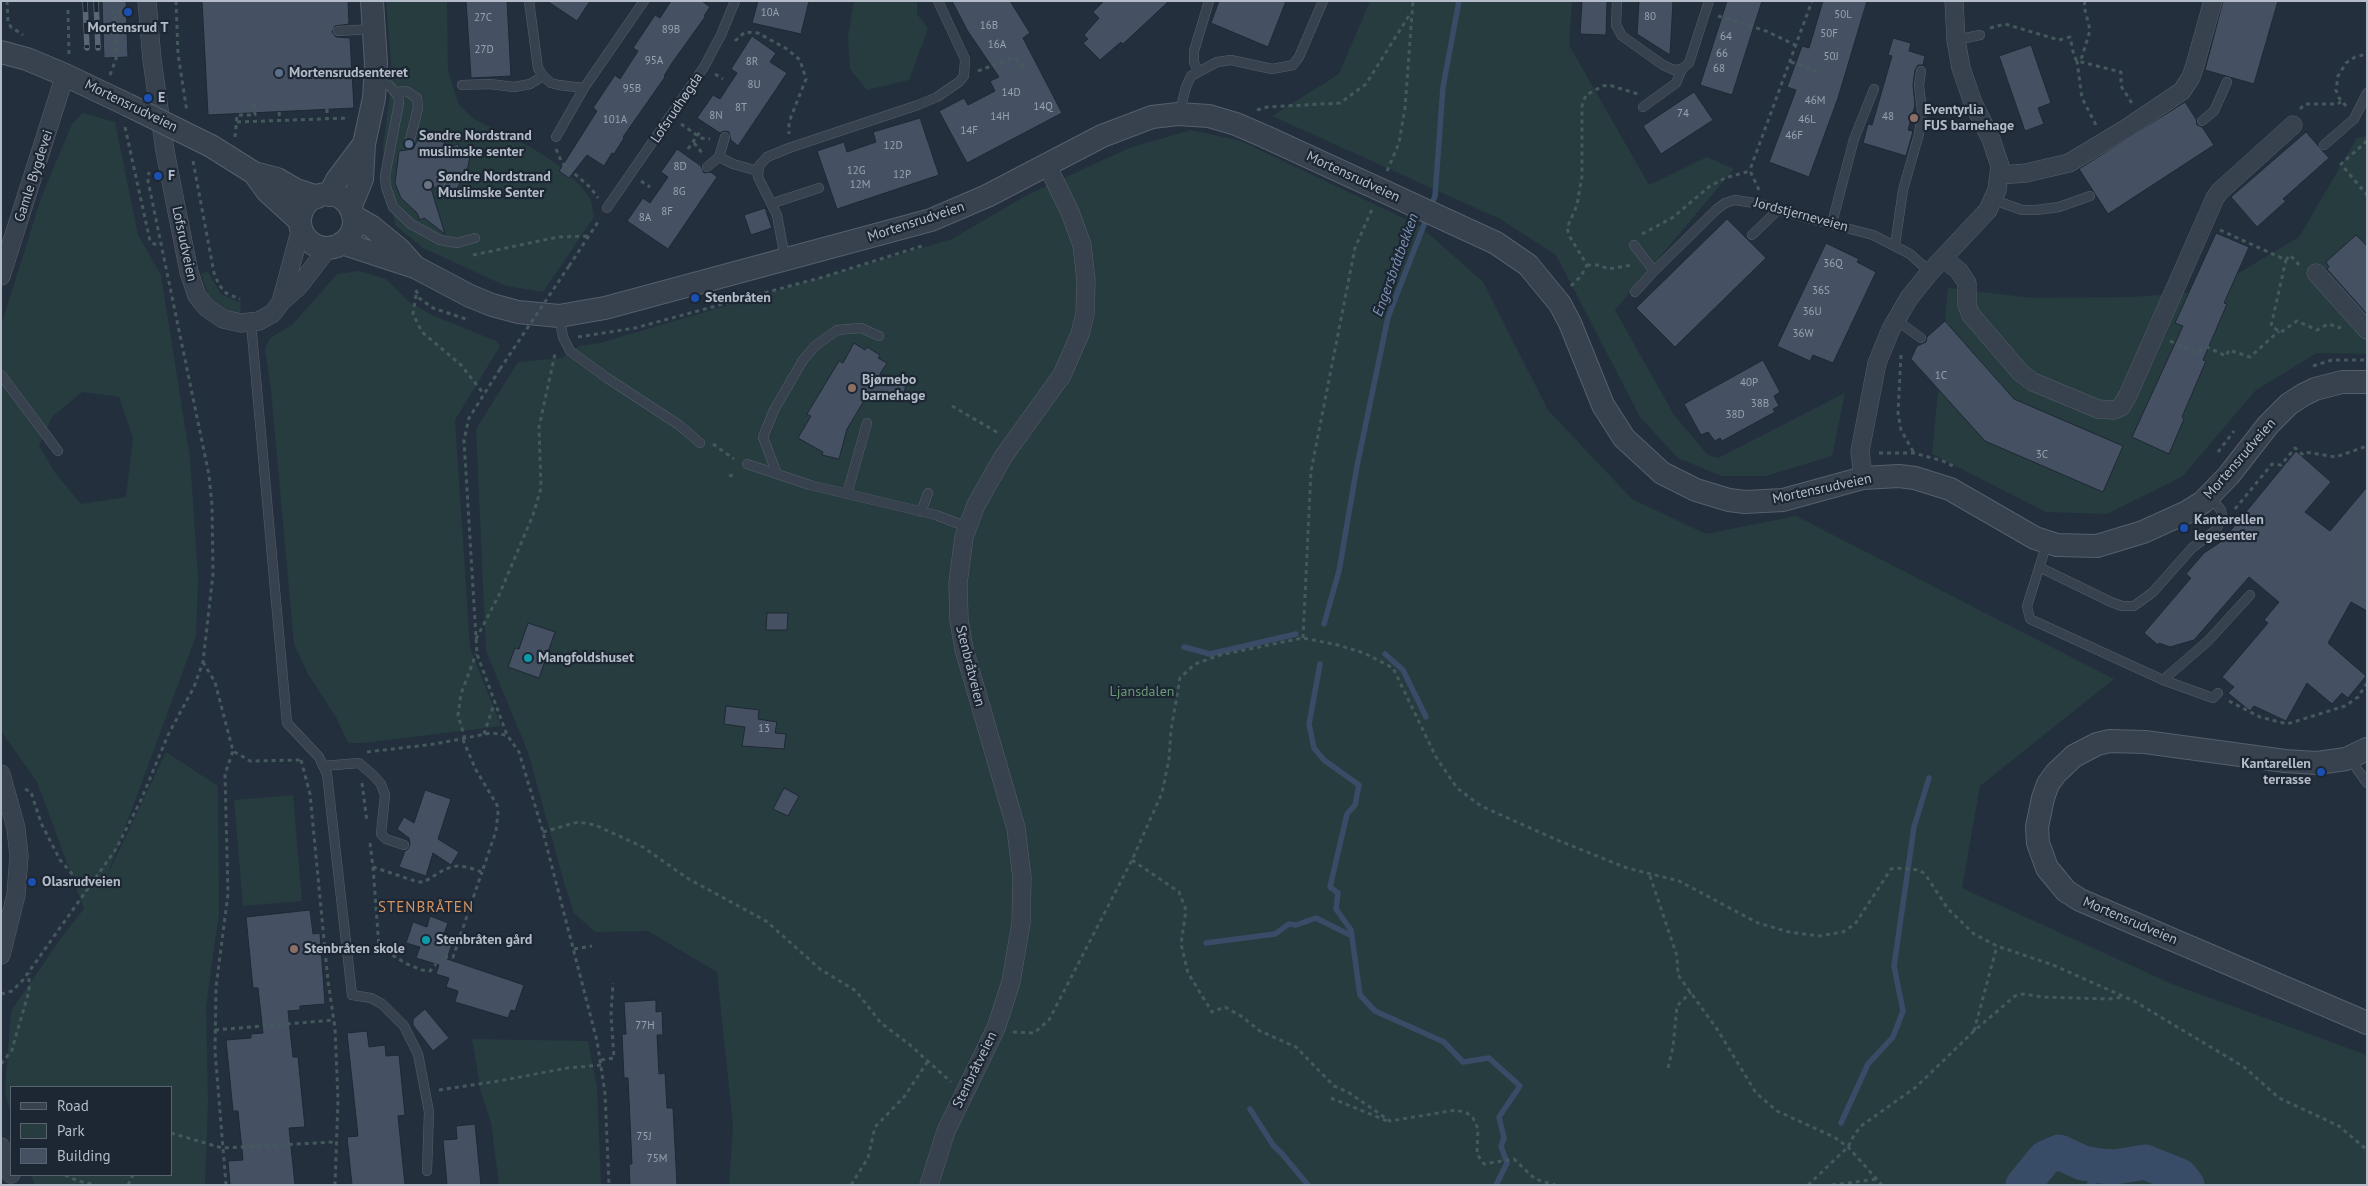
<!DOCTYPE html>
<meta charset="utf-8">
<style>
body{margin:0}
#map{position:relative;width:2368px;height:1186px;overflow:hidden;background:#242f3e;font-family:"PT Sans",sans-serif}
canvas{display:block}
.frame{position:absolute;inset:0;border:2px solid #b4bcc9;pointer-events:none}
.legend{position:absolute;left:10px;top:1086px;width:162px;height:90px;box-sizing:border-box;background:#1d2633;border:1px solid #59626f;margin:0;padding:6px 9px;list-style:none;font-size:15px;color:#b4bcc9}
.legend li{display:flex;align-items:center;gap:10px;height:25px}
.legend b{width:25px;border:1px solid #59626f}
</style>
<div id="map">
<canvas width="2368" height="1186"></canvas>
<div class="frame"></div>
<ul class="legend">
<li><b style="height:6px;background:#38414e"></b>Road</li>
<li><b style="height:14px;background:#263c3f"></b>Park</li>
<li><b style="height:14px;background:#455162"></b>Building</li>
</ul>
</div>
<script>
const c = document.querySelector('canvas').getContext('2d');
c.lineJoin = 'round';
function fill(path, color) { c.fillStyle = color; c.fill(path, 'evenodd'); }
const poly = rows => new Path2D(rows.map(r => 'M' + r).join(''));
function stroke(path, color, width, dash) { c.strokeStyle = color; c.lineWidth = width; c.lineCap = dash ? 'butt' : 'round'; c.setLineDash(dash || []); c.stroke(path); }
function label(font, color, halo, rows, align = 'center') {
  c.font = font + ' "PT Sans",sans-serif'; c.lineWidth = 4.5; c.setLineDash([]); c.textBaseline = 'middle'; c.strokeStyle = halo; c.fillStyle = color; for (const [text, x, y, turn = 0] of rows) {
    c.save(); c.translate(x, y); c.rotate((+turn || 0) * Math.PI / 180); c.textAlign = isNaN(turn) ? turn : align; if (halo) c.strokeText(text, 0, 0); c.fillText(text, 0, 0); c.restore();
  }
}
fill(poly([
 [386,1,447,1,448,71,459,105,474,119,534,149,558,165,582,187,591,200,594,217,543,292,506,286,423,248,395,225,384,172,383,146,389,102,391,64],
 [854,1,917,1,917,14,928,29,909,80,867,90,850,69,848,36],
 [1370,1,1572,1,1569,45,1649,185,1707,157,1734,169,1615,310,1674,415,1708,455,1718,458,1845,393,1832,456,1766,476,1721,476,1678,458,1640,417,1556,255,1500,219,1272,116,1339,74],
 [83,113,115,122,138,235,161,275,190,458,198,578,196,636,107,876,166,752,218,786,219,912,206,1007,208,1100,205,1185,35,1185,31,1175,171,1175,171,1087,11,1087,11,1114,5,1092,11,1011,64,934,84,909,37,782,1,731,1,326,41,198,72,124],
 [82,392,119,397,133,438,126,497,81,504,56,474,39,446,52,417],
 [1191,130,1241,141,1420,226,1483,282,1548,410,1632,499,1706,534,1796,516,2114,679,1980,786,1962,888,2172,984,2367,1055,2367,1185,729,1185,733,1126,717,972,648,931,595,932,574,913,563,879,528,752,486,651,476,429,518,362,562,358,579,346,600,343,952,239,1027,195,1129,148],
 [2367,136,2367,354,2317,353,2256,390,2182,477,2107,514,2046,512,1932,454,1948,288,2033,298,2132,297,2209,291,2299,237,2357,138],
 [359,271,386,279,409,302,432,315,496,341,500,346,455,420,470,648,501,726,363,743,348,743,337,719,308,674,294,644,271,390,265,349,270,338,292,325,337,274],
 [208,272,221,294,241,303,240,314,222,308,208,294,201,273],
 [293,795,302,901,243,906,234,800],
 [472,1039,588,1041,597,1087,601,1185,499,1185,491,1123,481,1092]
]), '#263c3f');
stroke(poly([
 [1430,209,1435,196,1443,87,1459,1],
 [1324,624,1339,571,1357,466,1388,317,1427,217],
 [1184,647,1210,654,1296,634],
 [1385,654,1403,670,1426,717],
 [1320,664,1309,724,1314,748,1324,760,1359,785,1355,805,1347,814,1330,887,1338,893,1336,909,1351,930,1360,995,1375,1011,1444,1042,1463,1062,1489,1058,1520,1086,1499,1117,1504,1138,1501,1146,1507,1163,1496,1185],
 [1206,943,1275,934,1289,924,1296,925,1316,918,1352,936],
 [1250,1109,1273,1145,1283,1155,1308,1185],
 [1841,1123,1868,1064,1893,1037,1903,1011,1894,966,1914,827,1929,778],
 [2089,1185,2115,1167]
]), '#394c67', 5.5);
stroke(poly([
 [2023,1185,2045,1158,2059,1152,2083,1163,2100,1166,2115,1167,2145,1162,2180,1176,2187,1185]
]), '#394c67', 35);
const building = poly([
 [102,1,126,1,128,57,104,58,102,1],
 [202,1,348,1,349,24,335,26,332,32,336,37,350,38,354,108,208,115,202,1],
 [466,1,507,1,511,76,471,78,466,1],
 [547,1,590,1,577,21,547,1],
 [671,1,702,1,710,7,704,16,705,17,672,63,664,76,665,77,623,137,624,138,614,154,612,153,604,166,587,155,569,178,559,171,597,111,593,108,615,75,620,79,638,51,633,48,655,15,660,18,671,1],
 [758,1,809,1,801,34,752,23,758,1],
 [952,1,1010,1,1030,33,1023,38,1062,113,967,163,939,111,964,98,968,105,995,91,990,81,999,77,967,30,952,1],
 [1104,1,1169,1,1123,44,1121,42,1100,60,1083,43,1088,39,1084,35,1099,18,1093,12,1104,1],
 [1219,1,1286,1,1268,47,1211,23,1219,1],
 [1582,1,1607,1,1606,35,1580,34,1582,1],
 [1639,1,1673,1,1670,55,1637,34,1639,1],
 [1727,1,1762,1,1732,95,1700,85,1727,1],
 [1823,1,1867,1,1838,98,1809,177,1769,162,1796,90,1787,87,1802,46,1809,48,1823,1],
 [2223,1,2278,1,2254,84,2205,70,2223,1],
 [752,36,776,53,770,62,787,73,738,146,731,140,729,132,724,131,720,133,697,118,713,95,720,99,737,73,731,69,752,36],
 [1893,38,1911,43,1909,51,1925,56,1923,65,1918,65,1915,70,1913,85,1915,105,1908,130,1913,131,1906,156,1863,143,1868,124,1872,125,1892,56,1888,55,1893,38],
 [2031,45,2051,103,2038,108,2044,124,2025,131,1999,56,2031,45],
 [1694,92,1713,120,1661,154,1643,126,1694,92],
 [2185,102,2196,119,2197,125,2202,127,2214,145,2108,214,2079,169,2185,102],
 [920,118,939,175,837,209,817,151,844,142,847,152,876,142,873,132,920,118],
 [2306,132,2329,158,2283,199,2286,201,2257,227,2231,197,2306,132],
 [420,135,431,141,434,137,451,147,458,144,460,151,470,156,468,167,453,197,430,185,445,234,424,218,420,220,417,213,401,198,395,183,399,151,413,149,420,135],
 [677,149,701,166,704,173,711,172,717,177,668,249,627,221,643,198,650,203,668,177,661,172,677,149],
 [765,208,772,228,751,235,744,215,765,208],
 [1727,219,1766,258,1675,347,1636,308,1727,219],
 [2216,233,2249,247,2224,303,2227,304,2203,360,2206,361,2182,417,2184,419,2169,454,2132,437,2183,326,2175,323,2216,233],
 [2356,235,2367,246,2367,314,2327,269,2329,267,2326,262,2356,235],
 [1826,243,1859,259,1857,262,1876,272,1833,363,1813,355,1810,361,1777,346,1826,243],
 [1945,321,2014,399,2123,446,2103,492,1985,441,1911,359,1917,346,1926,342,1927,337,1945,321],
 [854,343,865,350,867,347,880,355,878,358,887,363,880,374,907,380,902,402,868,394,847,429,839,459,822,455,823,452,798,438,811,416,807,414,839,361,843,363,854,343],
 [1763,360,1780,392,1774,396,1779,406,1773,409,1775,412,1722,441,1720,438,1715,441,1708,432,1701,435,1684,404,1763,360],
 [2296,451,2331,482,2305,512,2330,531,2367,487,2367,611,2351,602,2328,643,2366,676,2348,698,2342,693,2332,704,2307,683,2286,721,2254,706,2250,711,2228,693,2234,687,2222,677,2268,623,2264,620,2279,602,2249,577,2194,640,2170,647,2159,643,2158,645,2144,633,2191,578,2186,574,2204,553,2222,541,2296,451],
 [767,613,788,613,787,630,766,630,767,613],
 [528,623,555,632,539,678,508,667,515,648,519,649,528,623],
 [726,706,759,710,758,719,777,722,775,733,786,734,784,749,742,746,745,727,724,724,726,706],
 [784,788,799,796,788,816,773,809,784,788],
 [425,790,451,799,438,839,459,852,451,865,433,853,426,876,399,867,405,851,408,849,410,844,409,838,397,829,404,817,414,823,425,790],
 [310,910,313,934,320,933,325,1004,300,1006,300,1010,288,1011,293,1057,298,1057,305,1127,289,1128,295,1185,230,1185,228,1161,243,1160,238,1111,233,1111,226,1040,251,1038,251,1034,263,1033,258,988,253,988,246,917,310,910],
 [430,916,448,923,442,939,452,944,447,959,524,985,515,1011,511,1010,508,1018,455,1002,458,991,446,987,449,978,436,974,439,965,416,958,420,947,406,943,413,922,427,927,430,916],
 [656,1000,656,1012,662,1011,663,1035,657,1035,659,1074,665,1073,667,1108,673,1108,677,1185,630,1185,629,1164,632,1164,628,1078,624,1078,622,1034,626,1034,624,1002,656,1000],
 [425,1009,449,1038,433,1051,413,1025,413,1019,425,1009],
 [367,1031,369,1047,385,1045,386,1056,399,1055,405,1115,398,1116,405,1185,352,1185,347,1137,358,1136,347,1033,367,1031],
 [475,1124,481,1185,447,1185,443,1140,457,1139,456,1126,475,1124]
]);
fill(building, '#455162');
stroke(building, '#1f2835', 1);
const service = poly([
 [529,1,538,68,543,76,551,83,559,85,584,88,644,1],
 [1617,1,1616,25,1622,36,1663,65,1674,70,1682,69,1689,63,1709,1],
 [338,31,374,29],
 [1956,40,1980,35],
 [1198,72,1194,62,1194,51,1209,1],
 [376,82,389,85,398,96,399,103,385,176,386,187,393,207,411,224,440,240,457,243,475,238],
 [462,85,490,84,514,87,530,84,543,76],
 [397,92,406,91,417,98,418,108,409,144],
 [1643,107,1676,83,1682,69],
 [1179,114,1186,87,1191,76,1217,62,1231,60,1272,69,1293,65,1299,57,1323,1],
 [2202,121,2214,111,2227,82],
 [556,137,584,88],
 [725,137,719,157,733,164,758,171],
 [2324,145,2354,119,2367,93],
 [707,167,719,157],
 [1994,200,2022,210,2036,210,2059,207,2090,196],
 [773,203,819,188],
 [607,208,704,67,721,35,735,1],
 [1832,223,1854,139,1874,89],
 [1752,235,1779,209],
 [1634,245,1654,271],
 [1895,245,1903,190,1919,134,1922,112,1919,85,1921,71],
 [785,258,777,215,758,177,759,166,767,157,789,148,918,105,937,97,959,82,964,76,965,59,938,1],
 [1635,292,1654,271,1716,210,1725,203,1735,200,1761,204,1788,213,1873,235,1910,254,1930,272],
 [559,316,563,337,570,351,607,378,679,425,700,443],
 [1895,319,1921,338],
 [251,323,287,723,319,757,327,774,352,995,371,998,382,1004,404,1026,418,1054,429,1112,427,1171],
 [1,375,58,451],
 [747,464,810,485,936,515,967,527],
 [777,474,763,437,774,410,803,360,815,346,837,330,861,328,879,336],
 [847,494,867,423],
 [921,512,928,493],
 [2047,543,2027,606,2030,619,2163,680,2213,698,2218,693],
 [2039,567,2111,602,2122,606,2134,606,2153,592,2192,548,2216,530,2222,516,2221,510,2209,497],
 [2163,680,2208,641,2250,595],
 [2353,757,2357,769,2367,783],
 [323,766,359,763,373,775,381,784,385,795,381,834,386,839,404,845]
]);
const minor = poly([
 [147,1,152,60,165,151,189,272,197,296,207,308,223,319,241,323,259,321,273,313,281,302,299,286,328,248],
 [2000,175,2026,173,2069,163,2127,128,2182,91,2191,77,2195,65,2213,1],
 [1943,258,1959,271,1967,283,1967,305,1971,315,2021,373,2033,382,2098,409,2114,410,2121,407,2128,395,2215,198,2220,191,2293,125],
 [2316,273,2367,330],
 [1,276,65,75],
 [281,302,301,228],
 [1863,478,1860,451,1877,363,1891,329,1909,298,1930,272,1988,210,1997,190,2000,166,1991,139,1973,103,1961,68,1956,40,1954,1],
 [1,774,16,828,19,856,16,895,1,955],
 [1,1147,11,1174],
 [929,1185,946,1131,996,1028,1011,982,1021,923,1022,878,1016,828,964,649,959,620,958,583,964,537,976,505,1003,457,1062,375,1080,334,1085,314,1086,280,1082,245,1070,212,1047,165]
]);
const tertiary = poly([
 [1,52,27,59,65,75,128,105],
 [211,146,254,173,277,179,296,190,317,197],
 [254,173,267,191,300,221],
 '300 221a27 27 0 1 1 54 0a27 27 0 1 1-54 0Z',
 [329,195,337,180,364,144],
 [350,208,362,179,364,144,374,98,376,63,372,1],
 [353,216,372,227,399,249,415,267],
 [342,243,415,267,470,296,492,305,518,312,559,316,605,308,931,220,987,196,1102,136,1152,117,1178,114,1209,116,1236,124,1266,137],
 [1496,243,1528,265,1560,304,1570,323,1603,405,1624,438,1662,473,1696,490,1729,500,1745,502,1783,500,1863,478,1899,476,1915,478,1950,489,2035,538,2057,545,2097,546,2143,532,2187,512,2203,502,2229,475,2268,425,2289,404,2303,395,2315,389,2342,382,2367,382],
 [2367,749,2346,759,2317,763,2285,761,2145,742,2110,741,2097,744,2074,756,2056,773,2048,784,2043,798,2037,827,2038,843,2047,868,2066,891,2080,900,2367,1023]
]);
stroke(service, '#565f6c', 10);
stroke(minor, '#565f6c', 19);
stroke(tertiary, '#565f6c', 24);
stroke(poly([
 [7,1,8,22,11,27,23,35],
 [176,1,178,54,187,112],
 [2085,1,2084,6,2090,30,2082,57,2077,61,2082,98,2096,125],
 [68,10,69,54],
 [111,12,121,12],
 [1718,16,1766,31,1797,46],
 [1990,28,2005,24,2059,40,2070,37,2074,56,2077,61,2121,72,2121,86,2133,105],
 [735,41,745,32,758,33,787,49,800,60,806,79,789,122,789,134],
 [1791,62,1819,72],
 [978,71,1015,57,1023,67],
 [715,74,723,79],
 [110,75,116,59,115,12],
 [2346,106,2339,98,2336,90,2338,76,2346,63,2355,57,2367,54],
 [327,109,327,118],
 [2300,109,2305,104,2337,104,2341,102],
 [1257,110,1267,107,1340,103,1366,84,1410,14],
 [279,112,280,120],
 [237,122,349,118],
 [681,124,701,138,710,139],
 [125,127,150,241,154,244,161,244],
 [235,137,237,115,255,115,254,102],
 [2367,141,2341,164,2367,195],
 [694,143,703,154],
 [556,149,562,163,591,188,598,198],
 [688,149,702,129],
 [193,161,214,273,219,285,226,293,240,299],
 [1387,171,1399,143,1405,108,1413,1],
 [641,181,650,187],
 [1759,190,1751,173,1751,167,1812,1],
 [2220,230,2286,260,2271,326,2281,332,2297,321,2317,330,2328,324,2341,328],
 [1642,234,1672,218,1710,186,1725,178,1750,171],
 [473,255,558,237,587,236],
 [2286,260,2290,255,2301,267],
 [1587,265,1599,265,1608,269,1632,265],
 [569,266,600,219],
 [1571,286,1581,276,1587,265,1570,237,1567,228,1577,205,1582,176,1582,106,1586,95,1603,86,1609,85,1638,94],
 [416,290,419,298,433,308,469,320],
 [416,295,413,314,422,332,461,365,483,393],
 [578,337,635,328,823,277,922,246],
 [2170,341,2196,353,2207,347,2226,356,2229,350,2250,357,2279,331],
 [1901,355,1898,413,1901,430,1914,453],
 [2313,366,2332,360,2366,360],
 [500,369,469,418,464,440,477,654,507,735,519,752,543,832,597,1041,605,1093,609,1185],
 [952,406,1000,434],
 [713,444,734,459],
 [2218,452,2234,431],
 [1879,453,1914,453,1943,461,1955,467],
 [729,476,737,474],
 [2235,509,2272,464,2281,465,2295,448,2302,454,2305,452,2336,457,2367,446],
 [1303,638,1311,471,1355,248,1373,207],
 [476,639,499,595,533,515,541,488,539,427,555,354],
 [203,662,215,682,233,751,250,761,301,760],
 [2229,701,2260,717,2287,724,2345,706,2358,697,2367,683],
 [484,734,494,704],
 [465,739,458,715,461,694,476,654],
 [367,752,435,744,491,733,506,735],
 [301,760,310,794,328,981,335,1028,338,1100,335,1185],
 [362,783,367,822],
 [25,789,31,792,41,823,60,860,87,891],
 [543,832,578,822,595,825,643,847,687,878,766,921,820,969,856,991,881,1023,910,1045,951,1082],
 [370,843,373,867,418,882,424,882,445,869,457,866,467,867,482,872,496,831,498,813,497,805,476,770,463,740],
 [1132,860,1179,892,1186,910,1181,944,1188,973,1212,1012,1225,1007,1241,1016,1260,1031,1296,1047,1334,1086,1348,1092,1390,1121,1456,1110,1467,1113,1473,1118,1478,1129,1477,1154,1484,1164,1514,1159,1535,1179,1555,1185],
 [373,867,379,947,407,964,422,970,430,971,436,964],
 [1650,876,1677,956,1678,975,1717,1029,1756,1093,1777,1111,1834,1137,1848,1147,1882,1185],
 [574,949,592,946],
 [444,957,453,957,482,872],
 [1,994,12,991,23,980,116,849,141,800,168,735,194,687,203,662,213,574,212,505,209,475,148,181,149,172],
 [215,1030,334,1020],
 [1974,1031,1997,946],
 [1013,1032,1034,1033,1049,1020,1132,860,1162,793,1169,759,1171,730,1180,678,1195,664,1220,655,1303,638,1338,645,1364,653,1393,668,1436,757,1457,788,1481,806,1557,840,1627,868,1679,881,1758,923,1789,932,1819,936,1843,932,1855,924,1891,869,1895,868,1919,870,1925,874,1948,909,1974,934,1997,946,2053,965,2134,1001,2244,1067,2279,1098,2339,1126,2367,1150],
 [601,1060,614,1058,611,1015,613,983],
 [1,1064,12,1050,15,1039,29,991,29,973],
 [1668,1068,1673,1047,1677,1006,1691,992],
 [439,1090,499,1081,567,1068,602,1065],
 [1331,1098,1387,1121],
 [171,1133,222,1148,335,1142],
 [65,1175,78,1181,96,1185],
 [128,1185,133,1175],
 [226,1185,215,1051,216,987,228,894,225,774,233,751],
 [851,1185,868,1158,875,1127,904,1097,928,1061],
 [1808,1185,1848,1147,1854,1135,1861,1126,1916,1087,1974,1031,2015,996,2023,994,2043,997,2109,999,2124,997],
 [1832,1185,1878,1179]
]), '#44595c', 3, [4, 4]);
stroke(service, '#38414e', 9);
stroke(minor, '#38414e', 18);
stroke(tertiary, '#38414e', 22);
const rail = poly([
 [85,1,87,48],
 [96,1,98,48]
]);
stroke(rail, '#5a6575', 5.5);
stroke(rail, '#1d2633', 4, [11]);
const tertiaryBridge = poly([
 [128,105,211,146],
 [1266,137,1496,243]
]);
stroke(tertiaryBridge, '#565f6c', 24, []);
stroke(poly([
 [500,369,569,266]
]), '#44595c', 3, [4, 4]);
stroke(tertiaryBridge, '#38414e', 22);
for (const [x, y, r, color] of [
 [128,12,5,"#1a4fb4"],
 [279,73,5,"#5c6f8a"],
 [148,98,5,"#1a4fb4"],
 [1914,118,5,"#8d6e63"],
 [409,144,5,"#5c6f8a"],
 [158,176,5,"#1a4fb4"],
 [428,185,5,"#6b7280"],
 [695,298,5,"#1a4fb4"],
 [852,388,5,"#8d6e63"],
 [2184,528,5,"#1a4fb4"],
 [528,658,5,"#0f9aa8"],
 [2321,772,5,"#1a4fb4"],
 [32,882,5,"#1a4fb4"],
 [426,940,5,"#0f9aa8"],
 [294,949,5,"#8d6e63"]
]) { const dot = new Path2D(); dot.arc(x, y, r, 0, 2 * Math.PI); c.fillStyle = color; c.fill(dot); stroke(dot, '#1d2633', 2); }
label('11px', '#98a1af', null, [
 ["10A",770,13],
 ["50L",1843,15],
 ["80",1650,17],
 ["27C",483,18],
 ["16B",989,26],
 ["89B",671,30],
 ["50F",1829,34],
 ["64",1726,37],
 ["16A",997,45],
 ["27D",484,50],
 ["66",1722,54],
 ["50J",1831,57],
 ["95A",654,61],
 ["8R",752,62],
 ["68",1719,69],
 ["8U",754,85],
 ["95B",632,89],
 ["14D",1011,93],
 ["46M",1815,101],
 ["14Q",1043,107],
 ["8T",741,108],
 ["74",1683,114],
 ["8N",716,116],
 ["14H",1000,117],
 ["48",1888,117],
 ["101A",615,120],
 ["46L",1807,120],
 ["14F",969,131],
 ["46F",1794,136],
 ["12D",893,146],
 ["8D",680,167],
 ["12G",856,171],
 ["12P",902,175],
 ["12M",860,185],
 ["8G",679,192],
 ["8F",667,212],
 ["8A",645,218],
 ["36Q",1833,264],
 ["36S",1821,291],
 ["36U",1812,312],
 ["36W",1803,334],
 ["1C",1941,376],
 ["40P",1749,383],
 ["38B",1760,404],
 ["38D",1735,415],
 ["3C",2042,455],
 ["13",764,729],
 ["77H",645,1026],
 ["75J",644,1137],
 ["75M",657,1159]
]);
label('bold 14px', '#b4bcc9', '#1d2633', [
 ["Mortensrud T",128,28,"center"],
 ["Mortensrudsenteret",289,73],
 ["E",158,98],
 ["Eventyrlia",1924,110],
 ["FUS barnehage",1924,126],
 ["Søndre Nordstrand",419,136],
 ["muslimske senter",419,152],
 ["F",168,176],
 ["Søndre Nordstrand",438,177],
 ["Muslimske Senter",438,193],
 ["Stenbråten",705,298],
 ["Bjørnebo",862,380],
 ["barnehage",862,396],
 ["Kantarellen",2194,520],
 ["legesenter",2194,536],
 ["Mangfoldshuset",538,658],
 ["Kantarellen",2311,764,"right"],
 ["terrasse",2311,780,"right"],
 ["Olasrudveien",42,882],
 ["Stenbråten gård",436,940],
 ["Stenbråten skole",304,949]
], 'left');
label('14px', '#b4bcc9', '#1d2633', [
 ["Mortensrudveien",131,106,26],
 ["Lofsrudhøgda",677,108,-56],
 ["Gamle Bygdevei",34,176,-72],
 ["Mortensrudveien",1353,177,25],
 ["Jordstjerneveien",1801,215,15],
 ["Mortensrudveien",916,222,-18],
 ["Lofsrudveien",184,244,78],
 ["Mortensrudveien",2240,459,-49],
 ["Mortensrudveien",1822,489,-12],
 ["Stenbråtveien",970,666,76],
 ["Mortensrudveien",2130,921,23],
 ["Stenbråtveien",975,1070,-64]
]);
label('14px', '#6b9a76', '#1d2633', [
 ["Ljansdalen",1142,692]
]);
label('italic 15px', '#7c92b1', '#1d2633', [
 ["Engersbråtbekken",1396,265,-70]
]);
c.letterSpacing = '1px';
label('15px', '#d59563', '#1d2633', [
 ["STENBRÅTEN",426,908]
]);
c.letterSpacing = '0px';
</script>
